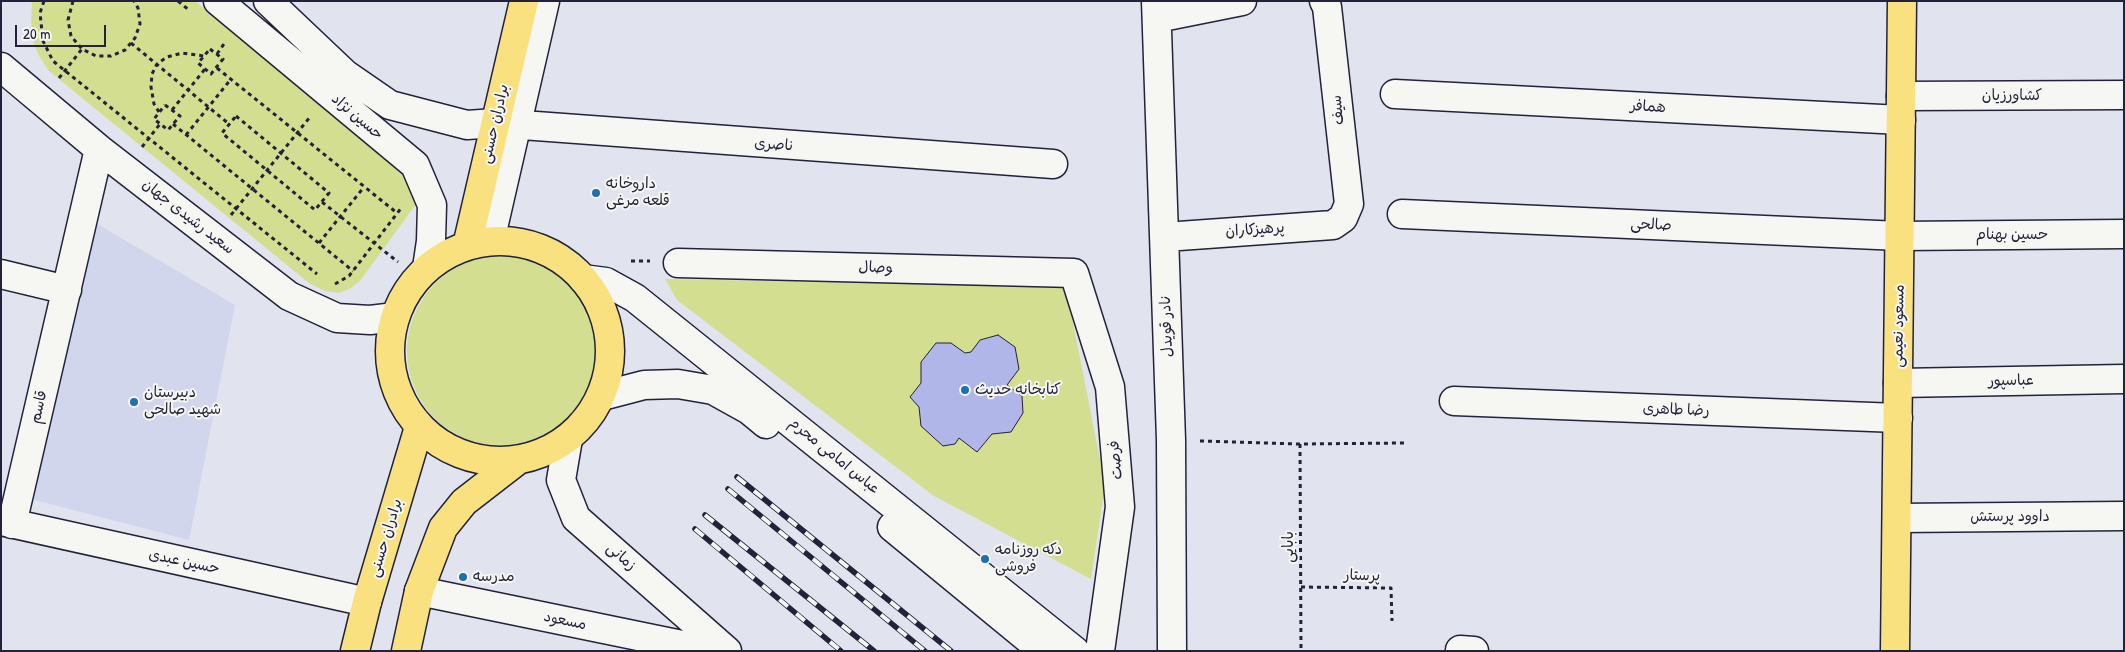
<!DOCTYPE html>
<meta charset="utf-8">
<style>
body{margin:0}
#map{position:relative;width:2125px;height:652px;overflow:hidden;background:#e1e3ef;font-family:"Patrick Hand",sans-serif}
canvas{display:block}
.frame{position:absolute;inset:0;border:2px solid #22223b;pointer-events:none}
.scale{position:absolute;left:15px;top:25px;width:91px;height:22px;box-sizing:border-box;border:2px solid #22223b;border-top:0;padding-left:6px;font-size:15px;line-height:18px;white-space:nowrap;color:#22223b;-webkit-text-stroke:4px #f6f6f2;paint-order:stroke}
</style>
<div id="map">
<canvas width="2125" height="652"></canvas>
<div class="frame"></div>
<div class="scale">20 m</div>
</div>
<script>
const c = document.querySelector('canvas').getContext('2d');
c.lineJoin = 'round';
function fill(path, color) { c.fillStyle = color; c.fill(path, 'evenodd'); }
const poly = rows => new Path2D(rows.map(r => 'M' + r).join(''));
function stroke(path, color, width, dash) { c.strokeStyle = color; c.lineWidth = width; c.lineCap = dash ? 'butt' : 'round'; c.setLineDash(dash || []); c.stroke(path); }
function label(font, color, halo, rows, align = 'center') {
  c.font = font + ' "Patrick Hand","Playpen Sans Arabic",sans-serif'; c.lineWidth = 4; c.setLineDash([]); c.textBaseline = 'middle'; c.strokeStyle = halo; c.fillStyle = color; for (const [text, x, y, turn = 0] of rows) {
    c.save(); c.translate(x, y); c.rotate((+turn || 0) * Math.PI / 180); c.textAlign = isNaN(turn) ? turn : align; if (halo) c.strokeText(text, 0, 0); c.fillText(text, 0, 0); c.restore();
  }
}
fill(poly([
 [94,222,235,305,189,540,31,499]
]), '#d2d6ed');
fill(poly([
 [32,1,195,1,406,170,416,193,416,204,360,281,351,288,339,293,325,291,309,283,49,71,39,56,33,41,31,22],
 '407 351a95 95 0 1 1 190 0a95 95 0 1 1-190 0Z',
 [665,279,1066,287,1105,485,1091,579,934,496,677,300]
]), '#d3de90');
const building = poly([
 [998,335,1015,347,1019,369,1007,385,1022,396,1023,413,1011,432,992,434,977,452,959,438,955,444,943,446,921,426,919,407,910,397,921,383,921,362,936,343,951,343,965,353,971,352,980,340,998,335]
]);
fill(building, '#b0b6e7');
stroke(building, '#22223b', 1);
const minor = poly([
 [218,1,415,165,432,205,431,241,427,268],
 [268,1,345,74,390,105,467,125,495,123,1053,164],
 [1156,1,1171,440,1172,651],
 [1157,18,1242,1],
 [1,67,99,149,289,296,337,318,370,320,395,317],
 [1395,94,1901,120],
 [1901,96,2124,95],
 [1402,214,1900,236,2124,234],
 [1165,237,1333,225,1343,218,1349,204,1327,7,1324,1],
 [490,241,545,1],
 [678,263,1074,273,1110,387,1120,507,1100,651],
 [1,274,67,290],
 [583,279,606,282,635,298,1075,651],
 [1898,383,2124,379],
 [602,396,644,385,678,384,713,390,749,410,766,424],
 [1454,401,1898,418],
 [568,439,561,480,576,518,727,651],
 [1897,518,2124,516],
 [1,521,367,602],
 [12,524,99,149],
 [892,527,1043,651],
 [419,591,711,651],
 [1460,650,1474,651]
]);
const major = poly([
 '390 351a110 110 0 1 1 220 0a110 110 0 1 1-220 0Z',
 [467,246,524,1],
 [355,651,367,602,419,427],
 [406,651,419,591,443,528,464,502,517,461],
 [1895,651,1902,1]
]);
stroke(minor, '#22223b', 31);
stroke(major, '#22223b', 31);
stroke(poly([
 [44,1,40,13,43,41,53,61,317,274],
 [73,1,68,20,71,36,82,49,96,56,111,56,125,50,135,38,140,24,138,8,134,1],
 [178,1,190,11],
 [131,43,229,124],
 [210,49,223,59,211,74,198,63,210,49],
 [217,54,224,44],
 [217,68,397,213],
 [59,78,82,49],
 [165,105,180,116,168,130,154,119,165,105],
 [172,110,205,69],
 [159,112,154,104,151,87,152,74,157,64,167,57,182,53,204,56],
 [236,116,329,193,315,210,222,133,236,116],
 [173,124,353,271],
 [186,135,231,79],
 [142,147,160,124],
 [322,202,398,262],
 [231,215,310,117],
 [319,243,364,187],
 [631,261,650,261],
 [335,284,349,276,402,207],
 [1200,441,1300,444,1404,443],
 [1300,444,1301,651],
 [1301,587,1391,588,1392,621]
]), '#22223b', 3, [4, 4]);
stroke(minor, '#f6f6f2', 28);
stroke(major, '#fae180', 28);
const rail = poly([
 [737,477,951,651],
 [728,489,925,651],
 [705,515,874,651],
 [695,529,841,651]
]);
stroke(rail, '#22223b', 5.5);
stroke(rail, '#f6f6f2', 4, [11]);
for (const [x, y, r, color] of [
 [596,193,5,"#1f6fb2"],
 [965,390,5,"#1f6fb2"],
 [134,402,5,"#1f6fb2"],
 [985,559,5,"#1f6fb2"],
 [463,577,5,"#1f6fb2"]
]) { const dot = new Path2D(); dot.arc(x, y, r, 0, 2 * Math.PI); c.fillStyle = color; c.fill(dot); stroke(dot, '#f6f6f2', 2); }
label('15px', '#22223b', '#f6f6f2', [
 ["کشاورزیان",2012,96],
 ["همافر",1648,107,3],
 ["سیف",1338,110,-96],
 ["حسین نژاد",357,117,40],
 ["برادران حسنی",495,124,-77],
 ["ناصری",774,145,4],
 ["سعید رشیدی جهان",188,217,38],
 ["صالحی",1651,225,2],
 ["پرهیزکاران",1255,230,-4],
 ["حسین بهنام",2012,235],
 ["وصال",876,268,2],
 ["نادر قویدل",1167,326,-92],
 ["مسعود نعیمی",1899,326,-89],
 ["عباسپور",2011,381,-1],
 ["قاسم",39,407,-77],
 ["رضا طاهری",1676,410,2],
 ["عباس امامی محرم",834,456,39],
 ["فرصت",1116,460,-95],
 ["داوود پرستش",2010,517],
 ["برادران حسنی",386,538,-73],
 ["بابایی",1289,547,-90],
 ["زمانی",621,557,41],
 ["حسین عبدی",184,562,12],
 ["پرستار",1362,576,1],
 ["مسعود",565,621,12]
]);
label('15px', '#22223b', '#f6f6f2', [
 ["داروخانه",606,184],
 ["قلعه مرغی",606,201],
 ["کتابخانه حدیث",975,390],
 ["دبیرستان",144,393],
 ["شهید صالحی",144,410],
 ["دکه روزنامه",995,550],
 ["فروشی",995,567],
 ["مدرسه",473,577]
], 'left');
</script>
